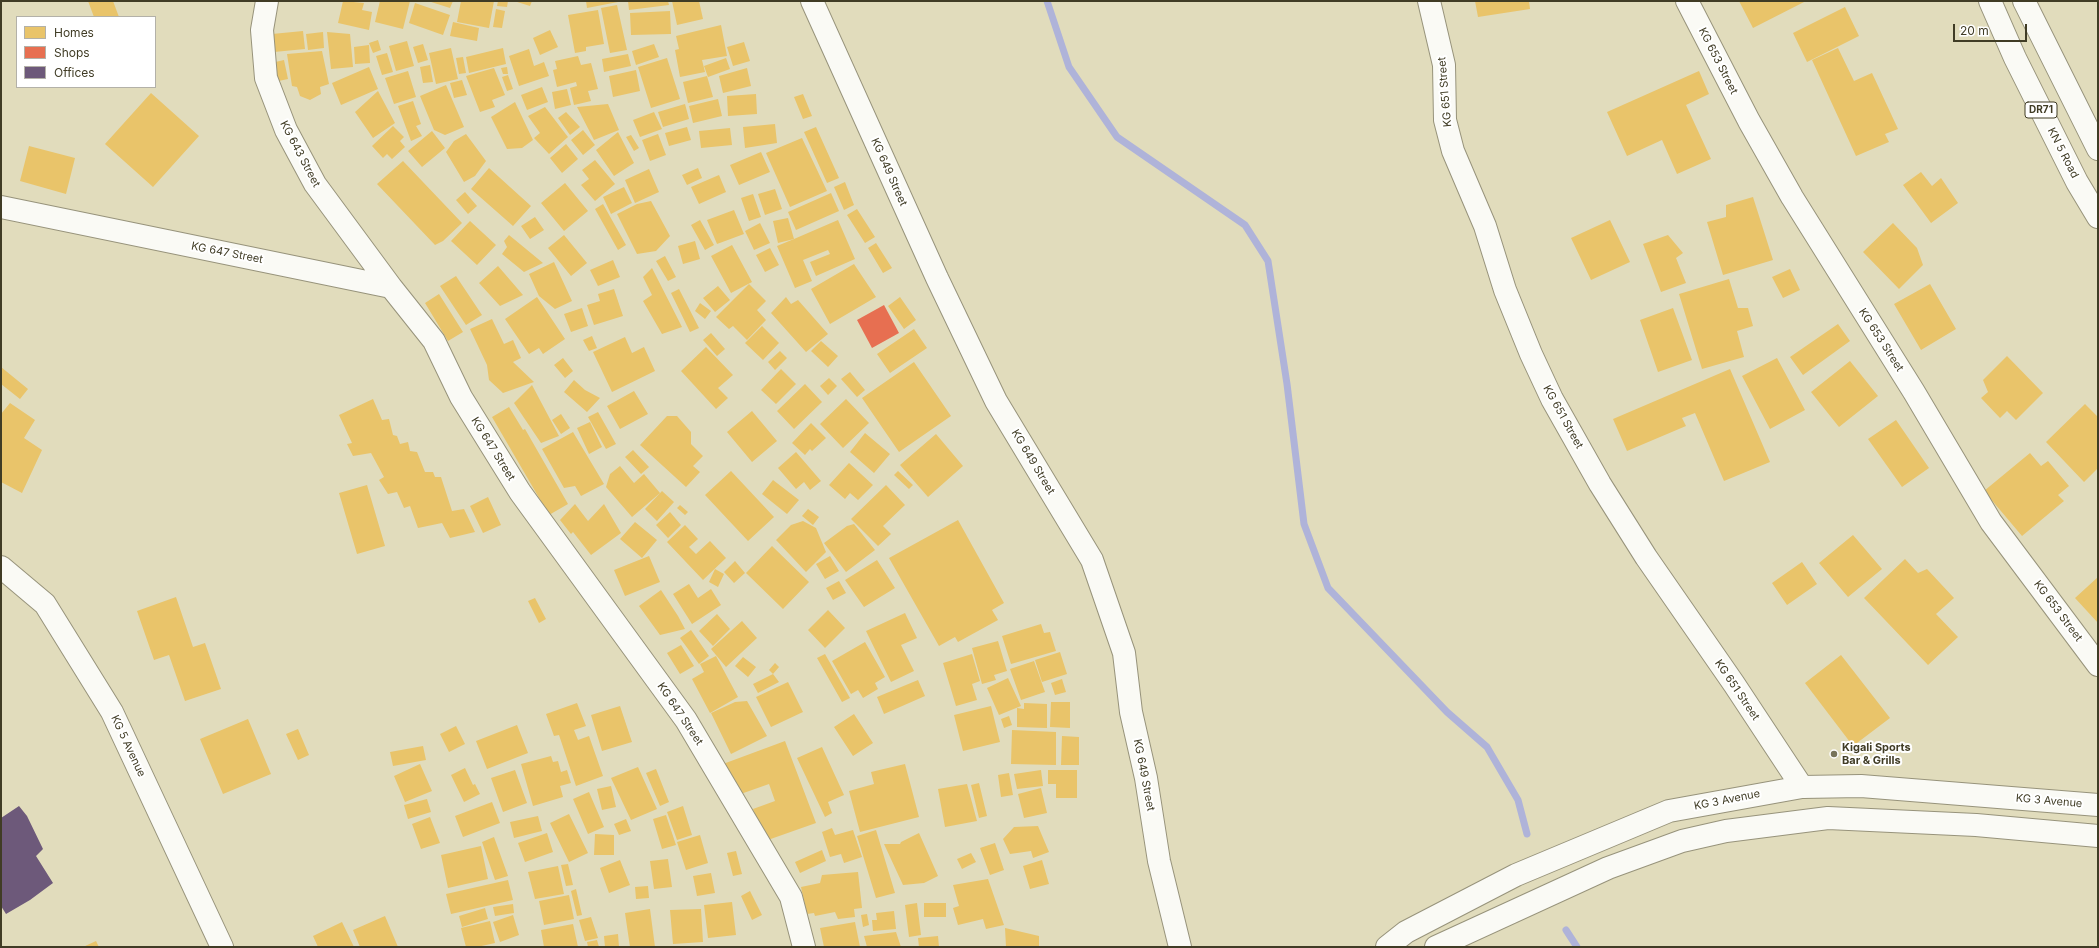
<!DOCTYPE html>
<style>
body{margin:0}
#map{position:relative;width:2099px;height:948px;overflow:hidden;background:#e1dcbc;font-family:Inter,sans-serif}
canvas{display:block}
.frame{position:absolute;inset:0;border:2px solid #403c25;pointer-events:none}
.legend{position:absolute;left:16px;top:16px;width:140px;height:72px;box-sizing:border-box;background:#fff;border:1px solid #b3b1a8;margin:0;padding:5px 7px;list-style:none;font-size:12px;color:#403c25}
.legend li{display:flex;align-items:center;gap:8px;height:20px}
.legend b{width:20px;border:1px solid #b3b1a8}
.scale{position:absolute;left:1953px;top:24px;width:74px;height:18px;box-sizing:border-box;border:2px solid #403c25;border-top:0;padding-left:5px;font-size:12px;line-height:14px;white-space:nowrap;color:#403c25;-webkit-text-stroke:3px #fff;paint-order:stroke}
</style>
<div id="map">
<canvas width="2099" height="948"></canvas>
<div class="frame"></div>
<ul class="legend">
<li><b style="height:11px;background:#e9c46a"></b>Homes</li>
<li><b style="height:11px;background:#e76f51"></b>Shops</li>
<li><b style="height:11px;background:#6d597a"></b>Offices</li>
</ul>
<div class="scale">20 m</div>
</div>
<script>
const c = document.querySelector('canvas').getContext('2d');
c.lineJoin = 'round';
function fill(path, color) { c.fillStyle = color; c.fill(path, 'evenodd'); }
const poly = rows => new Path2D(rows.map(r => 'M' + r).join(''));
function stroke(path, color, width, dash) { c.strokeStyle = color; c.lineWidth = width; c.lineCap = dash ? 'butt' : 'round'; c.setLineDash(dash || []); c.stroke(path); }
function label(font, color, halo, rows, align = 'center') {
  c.font = font + ' Inter,sans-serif'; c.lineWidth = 4; c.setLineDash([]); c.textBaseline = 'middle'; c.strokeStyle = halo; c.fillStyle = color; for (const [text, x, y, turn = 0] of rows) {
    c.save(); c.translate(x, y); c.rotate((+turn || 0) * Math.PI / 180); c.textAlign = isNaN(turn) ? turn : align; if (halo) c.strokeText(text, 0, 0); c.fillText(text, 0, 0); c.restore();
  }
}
fill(poly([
 [88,1,113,1,119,17,94,17],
 [343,1,364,3,362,10,372,12,369,30,338,23],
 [380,1,410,1,403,29,375,22],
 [428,1,453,1,450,8],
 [461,1,494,1,489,28,457,22],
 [498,1,508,1,507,7,497,6],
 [514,1,532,1,530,6],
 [586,1,618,1,618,2,587,8],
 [628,1,668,1,669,5,629,10],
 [672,1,699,1,703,19,677,25],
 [1475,1,1529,1,1530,9,1478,17],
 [1739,1,1806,1,1753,28],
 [415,3,450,15,443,35,409,23],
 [617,5,627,50,610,53,601,8],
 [1845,7,1859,36,1807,62,1793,33],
 [496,9,505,11,502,28,493,27],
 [598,10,604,44,586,47,586,51,575,53,568,15],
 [670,11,671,34,631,35,630,13],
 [453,22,479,28,477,41,450,36],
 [721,25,727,56,702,60,705,72,680,77,675,50,679,49,676,36],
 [550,30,558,47,540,55,533,38],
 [303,31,305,49,274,52,272,34],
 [323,32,324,48,308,50,306,34],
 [327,32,350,34,353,67,331,69],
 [378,40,381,50,373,53,369,43],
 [407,41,414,66,396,71,389,46],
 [744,42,750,61,733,66,727,47],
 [423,44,428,60,418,63,413,47],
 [654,44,659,57,636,65,632,51],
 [369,45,370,63,355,64,354,47],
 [451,48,458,79,436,84,429,53],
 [503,48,506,64,469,73,466,57],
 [1838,48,1854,81,1872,73,1898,129,1885,134,1889,142,1856,156,1812,60],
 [529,49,534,66,544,62,549,76,519,86,509,56],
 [322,51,329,84,320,87,321,94,310,100,300,96,297,87,292,86,287,54],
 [387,53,393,72,382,75,376,56],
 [628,54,631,66,604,72,602,59],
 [578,56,581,65,591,63,598,89,588,91,591,101,574,105,570,88,577,86,576,82,557,87,553,70,557,69,555,61],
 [463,57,466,73,459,74,456,58],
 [667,58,680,99,651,108,638,67],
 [726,58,730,69,708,77,704,66],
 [284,60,288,79,274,82,271,63],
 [430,65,433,82,423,83,420,67],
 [369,67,378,89,341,105,332,83],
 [507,67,508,74,503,74,501,68],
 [494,68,505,95,492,100,495,107,480,112,466,76],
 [747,68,751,86,723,93,719,76],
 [636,70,640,91,613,97,609,76],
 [408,71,416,97,394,104,385,78],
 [1699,71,1709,94,1686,105,1711,159,1677,174,1662,140,1627,156,1607,112],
 [508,75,513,89,507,91,502,77],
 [707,76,713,97,688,103,683,82],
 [462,80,467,95,454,98,450,83],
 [446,85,464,127,445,135,434,130,420,96],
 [542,87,548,102,527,110,521,95],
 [567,89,571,105,555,109,552,92],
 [378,91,395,123,373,138,355,112],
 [151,93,199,136,153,187,105,144],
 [756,94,757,114,728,116,727,96],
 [803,94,812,116,803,119,794,97],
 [718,99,722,116,693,123,689,106],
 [413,101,421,124,416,126,422,136,411,141,398,106],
 [515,102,533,140,522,148,507,149,491,117],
 [608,104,619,130,594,140,577,107],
 [685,104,689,119,663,127,658,112],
 [545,107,568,137,549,154,534,138,540,133,528,116],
 [566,112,580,127,570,135,558,118],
 [654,112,662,129,640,137,633,120],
 [775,124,777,143,745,148,743,127],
 [393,126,404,137,400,141,405,147,392,159,387,154,383,158,372,146],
 [687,127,691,140,669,146,665,133],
 [816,127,839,178,827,183,804,132],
 [730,128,732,145,701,148,699,131],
 [583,130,595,145,583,155,571,140],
 [432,131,445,148,422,167,408,151],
 [618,132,634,163,614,176,596,150],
 [466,134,486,161,475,176,464,182,446,152,454,141],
 [658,134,666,155,650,161,642,140],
 [631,135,639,148,634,151,626,137],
 [802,138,827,191,790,207,766,153],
 [566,144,578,159,562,173,550,158],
 [29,146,75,158,66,194,20,181],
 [761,152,770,172,739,185,730,165],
 [595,160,615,184,595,201,581,185,589,179,582,170],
 [403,161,462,223,443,241,435,245,377,184],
 [489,168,531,206,513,226,471,189],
 [698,168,702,178,687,185,682,175],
 [649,169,659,192,635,203,625,180],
 [1921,172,1932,186,1941,178,1958,203,1931,223,1903,185],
 [719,175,726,192,699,204,691,187],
 [845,182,854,205,844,210,834,187],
 [565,183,588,211,564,231,541,203],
 [624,187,632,203,611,214,603,197],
 [775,189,782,209,765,215,758,194],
 [465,192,477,206,468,214,456,200],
 [831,193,839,211,796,230,788,212],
 [753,194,761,217,749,221,741,198],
 [1753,197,1773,260,1723,275,1707,222,1726,217,1726,205],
 [651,201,670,236,656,251,637,254,617,214,637,204],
 [603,204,626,245,618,250,595,209],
 [857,209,875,237,865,243,847,215],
 [734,210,744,234,717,244,707,220],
 [535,217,544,230,530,239,521,226],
 [788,218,794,239,838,220,855,259,816,276,810,262,830,254,828,250,803,260,812,281,795,288,777,246,794,239,778,243,773,221],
 [700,220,714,245,705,250,691,225],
 [1610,220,1630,262,1591,280,1571,238],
 [470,221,496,245,477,265,451,241],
 [760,223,770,243,754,250,745,231],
 [1893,223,1917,248,1923,265,1899,289,1863,252],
 [509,235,543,263,524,272,502,254,507,247,504,241],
 [564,235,587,263,571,276,548,248],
 [1668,235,1683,253,1676,258,1686,283,1661,292,1643,244],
 [695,241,700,259,683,264,678,246],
 [876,243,892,268,883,273,868,248],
 [732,245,752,282,731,293,711,256],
 [770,248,779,265,765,272,756,255],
 [665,256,676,277,668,281,656,261],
 [613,260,620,277,598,286,590,270],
 [554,262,572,301,555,309,539,296,529,274],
 [854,264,876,297,830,324,811,289],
 [498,266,523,295,500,306,479,283],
 [652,268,682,327,662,334,643,301,652,295,643,277],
 [1790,269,1800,290,1783,298,1772,277],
 [456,276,482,315,466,325,440,286],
 [1729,279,1738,308,1748,308,1753,326,1737,331,1744,357,1702,369,1679,294],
 [749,284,766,301,757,310,766,320,747,340,733,326,729,329,716,317],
 [1930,284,1956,329,1921,350,1894,304],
 [718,286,730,300,715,312,703,298],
 [614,289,623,316,594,325,587,305,600,301,598,294],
 [679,289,699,328,690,332,671,293],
 [439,294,463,332,448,341,425,303],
 [537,297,565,339,543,354,539,348,529,354,505,319],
 [786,297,791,304,798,300,828,334,806,352,771,313],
 [900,297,916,320,904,329,888,306],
 [700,303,711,311,705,319,695,311],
 [582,308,588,326,571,332,564,314],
 [1673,308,1692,360,1658,372,1640,320],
 [492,319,504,344,513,340,521,358,513,362,534,382,503,393,489,380,487,365,470,329],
 [1838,324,1850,341,1803,375,1790,357],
 [762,326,779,343,763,360,745,343],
 [914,329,927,348,890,373,877,354],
 [711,333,725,349,717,356,703,340],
 [592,336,597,348,589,351,583,340],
 [625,337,632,353,644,347,655,371,612,392,593,352],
 [821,341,838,356,828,367,811,351],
 [706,347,733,375,718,388,728,398,716,409,681,371],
 [780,351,787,358,775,370,768,362],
 [2007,356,2043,393,2016,420,2007,411,2000,418,1981,398,1988,392,1983,380],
 [563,358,573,371,565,378,554,365],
 [1777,358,1805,410,1770,429,1742,376],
 [1850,361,1878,396,1839,427,1811,392],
 [914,362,951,416,899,452,862,398],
 [1,367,28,389,20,399,1,384],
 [781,369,796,384,776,404,761,390],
 [1730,369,1770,462,1724,481,1695,413,1682,418,1686,426,1627,451,1613,419],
 [850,372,865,390,857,397,841,379],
 [829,378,837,386,828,395,820,386],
 [574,380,585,390,600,398,587,412,564,392],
 [805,384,822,402,794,429,777,411],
 [532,385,559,436,541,443,514,403],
 [634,391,648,414,620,429,607,406],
 [373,399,382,420,389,419,393,435,397,436,400,444,408,442,410,451,417,452,425,472,433,472,435,477,441,477,452,511,464,509,475,532,450,538,442,523,418,528,410,506,404,508,397,492,388,494,379,480,384,477,371,453,353,456,347,444,352,443,339,415],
 [846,399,869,423,843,448,820,424],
 [10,403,35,420,24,438,42,450,22,493,1,482,1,414],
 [2085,404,2098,417,2098,468,2084,482,2046,442],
 [509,407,523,430,525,429,568,504,549,515,492,417],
 [752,411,777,441,752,462,727,432],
 [598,412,616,444,606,449,588,417],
 [561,414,570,428,561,434,552,420],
 [667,416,677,416,691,432,691,444,703,456,693,466,700,472,686,487,640,445],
 [1896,420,1929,468,1902,487,1868,439],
 [590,422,602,447,589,454,577,428],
 [811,423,826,438,812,451,810,449,805,455,792,443],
 [573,432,604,484,581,496,575,486,564,488,542,449],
 [865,433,890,454,874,473,850,452],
 [936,434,963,466,928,497,900,465],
 [633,450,649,467,641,474,625,457],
 [796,452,821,481,810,490,804,482,796,489,778,468],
 [2030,453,2041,466,2048,461,2069,486,2058,495,2064,501,2022,536,1984,491],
 [849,463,873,485,858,500,850,493,845,499,829,485],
 [620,466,634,483,644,474,660,493,632,517,606,487,610,474],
 [731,471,774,517,748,541,705,495],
 [898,471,913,485,909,489,894,475],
 [773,480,799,500,787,514,762,494],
 [367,485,385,546,357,554,339,493],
 [886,485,905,505,883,526,891,534,878,546,851,519],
 [662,491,674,502,657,521,645,509],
 [488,497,501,525,483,533,470,506],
 [575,504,588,521,604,504,621,533,591,555,573,532,571,534,560,520],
 [680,505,688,512,685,515,677,508],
 [808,509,819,517,813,525,802,516],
 [670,512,681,525,668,538,656,525],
 [958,520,1004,603,992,610,998,620,958,642,955,637,939,646,889,558],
 [803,521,816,528,826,552,806,572,776,540,791,525],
 [635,522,657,540,642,558,620,539],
 [854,524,875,550,846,572,824,543,847,526],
 [685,525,698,539,689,547,696,554,710,541,726,558,703,580,667,542],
 [1853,535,1882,569,1848,597,1819,563],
 [772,546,809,582,783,609,746,573],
 [649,556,660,582,625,596,614,570],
 [830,556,839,571,825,579,816,564],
 [1905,559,1918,573,1927,569,1954,598,1936,614,1958,637,1928,665,1864,598],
 [877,560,895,588,864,607,845,580],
 [735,561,745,573,734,583,724,572],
 [1802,562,1817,584,1787,605,1772,583],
 [715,569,724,574,718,587,709,582],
 [2098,577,2098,623,2075,598],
 [839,581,846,593,833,600,826,588],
 [689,584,698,598,711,589,721,605,692,624,673,594],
 [661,590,678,616,685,629,660,635,639,606],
 [176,597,193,647,205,643,221,689,185,701,169,655,154,660,137,611],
 [535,598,546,619,539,623,528,601],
 [828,610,845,628,825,648,808,630],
 [905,613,917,638,901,645,914,671,891,682,866,631],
 [717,614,730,629,713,646,699,631],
 [742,621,757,638,726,667,711,649],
 [1041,624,1044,633,1050,632,1056,651,1011,664,1002,636],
 [691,630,709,656,699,664,680,638],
 [998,641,1007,671,994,675,996,680,982,684,972,648],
 [865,642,885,677,875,683,878,689,863,698,858,690,851,694,832,661],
 [681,645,694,666,680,674,667,653],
 [1060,652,1067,674,1042,682,1035,660],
 [825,654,850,698,842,702,817,658],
 [972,654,980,681,972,684,977,700,956,706,943,663],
 [1841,655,1890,718,1853,746,1805,683],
 [716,656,738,697,710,713,692,679,704,672,700,664],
 [743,657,756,667,748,677,735,666],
 [1034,661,1045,692,1021,700,1010,669],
 [775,663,779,667,773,674,769,670],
 [773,674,779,682,758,693,753,684],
 [1008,678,1021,706,999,715,987,688],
 [1062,679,1066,692,1055,695,1051,683],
 [918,680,925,696,884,714,877,697],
 [788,682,803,712,771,727,756,697],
 [747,701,767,736,731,754,711,713,735,702],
 [1051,702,1070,702,1070,728,1050,727],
 [577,703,586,726,574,730,578,740,589,736,603,776,576,786,559,735,554,736,546,714],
 [1024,703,1047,704,1047,728,1017,727,1017,708,1024,709],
 [620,706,632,742,602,751,591,715],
 [991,706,1000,742,963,751,954,715],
 [854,714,873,743,853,756,834,727],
 [1009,716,1012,725,1004,728,1001,719],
 [248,719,271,774,223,794,200,739],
 [517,725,528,753,487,769,476,741],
 [456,726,465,744,449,752,440,734],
 [298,729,309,755,298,760,286,734],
 [1012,730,1056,732,1056,765,1011,764],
 [1062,736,1079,737,1079,765,1061,765],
 [785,741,816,823,765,841,753,809,775,801,769,784,735,796,723,764],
 [423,746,426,760,393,766,390,752],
 [822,747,844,795,828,802,832,813,825,817,797,758],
 [551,756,553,762,558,761,561,772,567,770,571,783,560,786,563,797,533,806,521,764],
 [420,764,432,791,405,802,394,776],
 [905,764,919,817,860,832,849,791,874,784,871,772],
 [638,767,657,809,631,820,611,778],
 [465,768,473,785,475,784,480,794,464,802,451,775],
 [656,769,669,802,660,806,646,773],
 [515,770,527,803,503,812,491,778],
 [1041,770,1043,786,1017,789,1014,774],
 [1048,770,1077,770,1077,798,1056,798,1056,784,1048,784],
 [1009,773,1013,795,1001,797,998,775],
 [979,783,987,816,979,818,971,785],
 [967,784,977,821,945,827,938,789],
 [611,786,616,807,602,810,597,789],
 [1041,788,1047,813,1024,818,1018,794],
 [589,792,604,827,588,834,573,799],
 [427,799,431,812,408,819,404,805],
 [492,802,500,823,463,837,455,816],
 [683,806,692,835,677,840,667,812],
 [569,814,588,853,569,862,550,823],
 [666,815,676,845,662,849,653,819],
 [538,816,542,831,514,838,510,822],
 [430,817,440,843,421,849,412,824],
 [626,819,631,831,619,835,614,824],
 [1038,826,1049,852,1033,858,1031,851,1010,854,1003,839,1014,827],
 [832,828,835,835,853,830,862,857,844,863,841,854,830,857,822,832],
 [876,830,895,893,876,898,857,836],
 [547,833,553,852,525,862,518,843],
 [919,833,938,876,924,883,903,885,884,844,900,844,901,842],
 [595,834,614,835,614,855,594,855],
 [700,835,708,863,686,870,677,842],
 [494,837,508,876,495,880,482,842],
 [995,843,1004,870,990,875,980,848],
 [481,846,488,879,448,888,441,855],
 [822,850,826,861,800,873,795,862],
 [736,851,742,874,733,876,727,853],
 [971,853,976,862,962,869,957,859],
 [668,859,672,887,654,889,650,861],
 [620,860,630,885,609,893,600,868],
 [1042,860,1049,884,1030,889,1023,866],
 [568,864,573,885,566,886,561,865],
 [558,866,564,894,535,899,528,872],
 [858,872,862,908,854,909,855,917,838,919,835,912,815,916,814,913,807,914,801,887,820,883,822,875],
 [711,873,715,893,697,896,693,876],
 [988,879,1004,925,986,929,983,919,958,925,953,908,959,906,953,885],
 [508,880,513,900,451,914,446,894],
 [648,886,649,898,636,899,635,887],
 [576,889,582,915,577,916,571,891],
 [750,891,762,915,752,920,741,896],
 [569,895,574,919,544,925,539,901],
 [732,902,736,935,708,938,704,905],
 [917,903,921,935,909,937,905,905],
 [924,903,946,903,946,917,924,917],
 [513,904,514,913,495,916,493,907],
 [485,908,488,919,462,927,459,916],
 [650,909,655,947,630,947,625,913],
 [701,909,703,942,673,944,670,910],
 [894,911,896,929,873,931,872,920,877,920,876,913],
 [867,914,869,925,863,927,861,915],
 [513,915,519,935,500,942,493,922],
 [385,916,398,947,360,947,353,930],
 [591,917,598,938,585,941,579,920],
 [490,921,495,943,477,947,466,947,461,928],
 [342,922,354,947,318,947,313,936],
 [855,922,860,947,824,947,820,928],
 [573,924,578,947,544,947,541,930],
 [1005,928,1039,936,1039,947,1006,947],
 [896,932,901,947,867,947,864,936],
 [618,934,619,947,605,947,604,936],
 [938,936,939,947,919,947,918,938],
 [597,940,599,947,588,947,587,942],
 [96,941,99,947,83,947]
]), '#e9c46a');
fill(poly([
 [884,305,899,333,872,348,857,320]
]), '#e76f51');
fill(poly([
 [19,806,27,816,43,849,36,856,53,883,30,900,6,914,1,906,1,818]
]), '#6d597a');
stroke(poly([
 [1047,1,1069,67,1117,137,1245,225,1268,261,1287,384,1304,524,1328,588,1447,712,1487,747,1518,800,1527,834],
 [1566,930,1577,947]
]), '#afb3d9', 7);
const minor = poly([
 [267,1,262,30,266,78,286,130,315,184,391,287],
 [812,1,937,278,996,401,1092,560,1124,653,1131,712,1146,778,1159,861,1180,947],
 [1429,1,1444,65,1445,120,1453,151,1485,226,1505,290,1531,354,1552,399,1600,484,1646,557,1734,684,1802,787],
 [1687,1,1749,121,1792,197,1914,392,1991,522,2098,665],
 [1,207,391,287,434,341,461,397,520,492,686,720,791,897,804,947],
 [1,567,45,604,112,712,222,947]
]);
const major = poly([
 [1990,1,2015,58,2077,182,2098,217],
 [2024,1,2098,149],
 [1387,947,1406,932,1516,875,1669,811,1802,787,1861,786,2098,805],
 [1436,947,1608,868,1682,841,1726,831,1828,818,1976,825,2098,836]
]);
stroke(minor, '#97937b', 24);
stroke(major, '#97937b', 24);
stroke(minor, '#fafaf5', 22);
stroke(major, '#fafaf5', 22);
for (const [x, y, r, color] of [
 [1834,754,4,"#78745a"]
]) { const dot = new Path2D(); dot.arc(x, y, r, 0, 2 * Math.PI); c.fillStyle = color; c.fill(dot); stroke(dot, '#fff', 1.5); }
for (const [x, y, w] of [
 [2041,110,32]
]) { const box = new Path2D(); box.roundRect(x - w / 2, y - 8, w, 16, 3); c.fillStyle = '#fff'; c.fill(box); stroke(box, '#403c25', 1); }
label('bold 10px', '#403c25', null, [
 ["DR71",2041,110]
]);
label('11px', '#403c25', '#fff', [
 ["KG 653 Street",1718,61,63],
 ["KG 651 Street",1445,92,-95],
 ["KN 5 Road",2063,153,63],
 ["KG 643 Street",300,154,62],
 ["KG 649 Street",889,172,66],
 ["KG 647 Street",227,253,11],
 ["KG 653 Street",1881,340,57],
 ["KG 651 Street",1563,417,61],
 ["KG 647 Street",493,449,58],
 ["KG 649 Street",1033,462,59],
 ["KG 653 Street",2058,611,53],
 ["KG 651 Street",1737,690,56],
 ["KG 647 Street",680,714,56],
 ["KG 5 Avenue",128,746,65],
 ["KG 649 Street",1144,775,79],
 ["KG 3 Avenue",1727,800,-11],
 ["KG 3 Avenue",2049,801,5]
]);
label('bold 11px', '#403c25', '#fff', [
 ["Kigali Sports",1842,748],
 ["Bar & Grills",1842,761]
], 'left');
</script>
